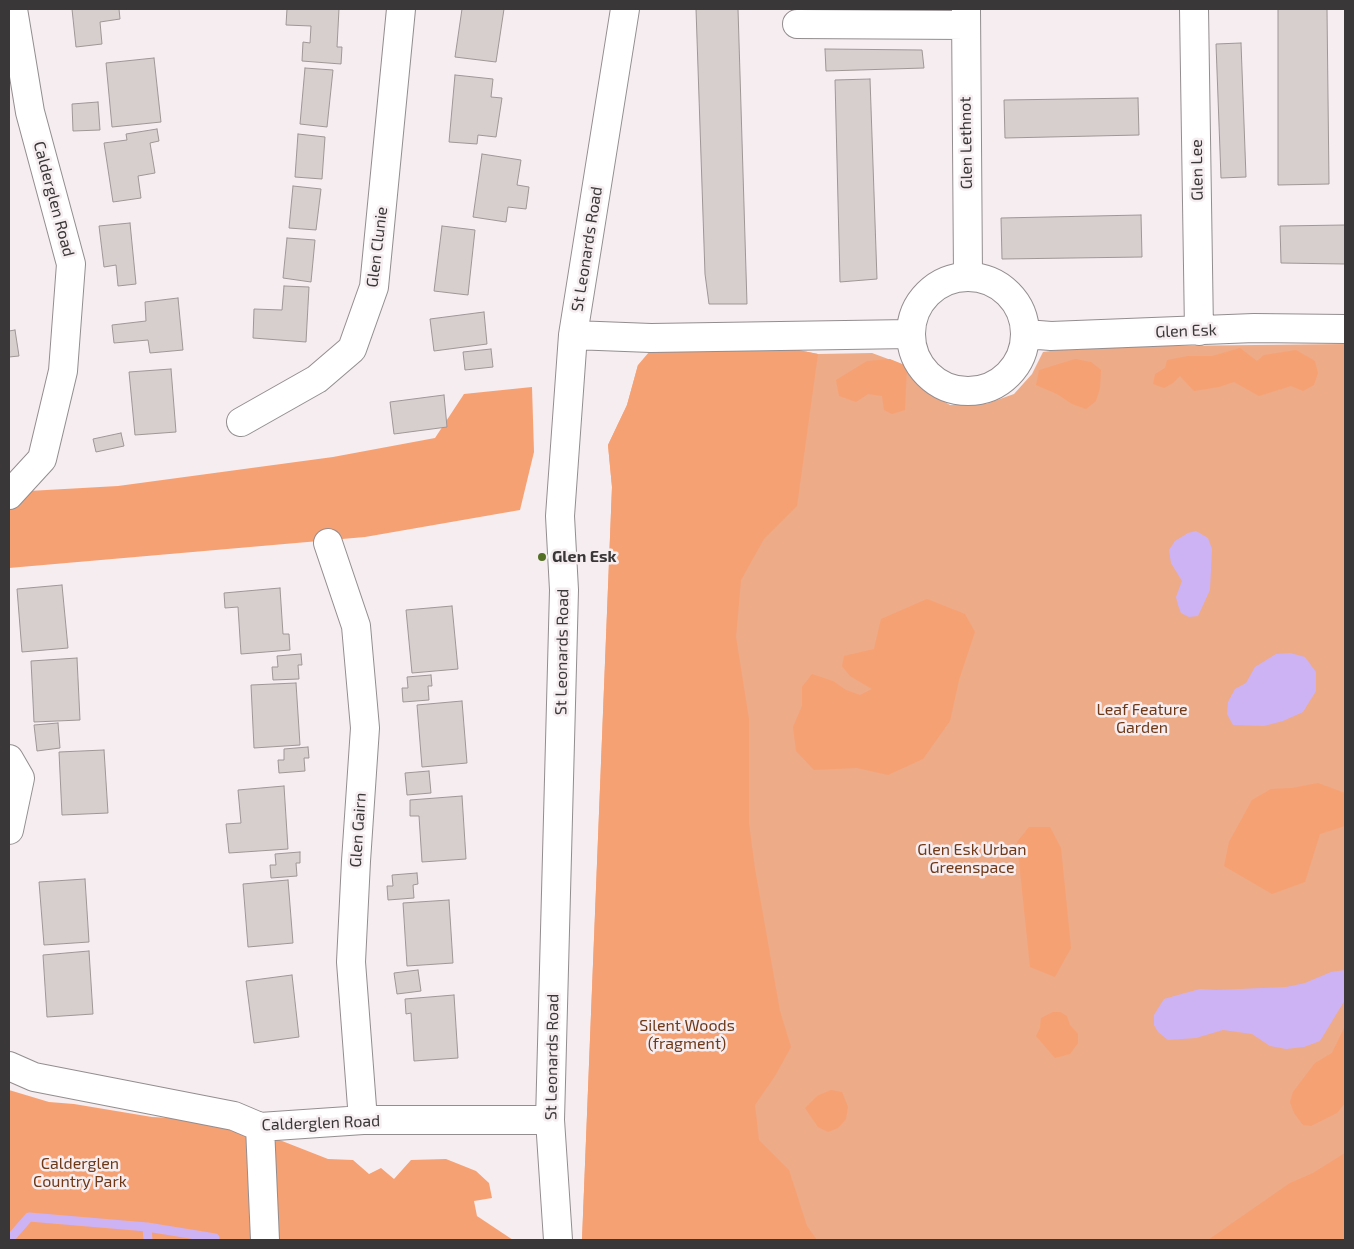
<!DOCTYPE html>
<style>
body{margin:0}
#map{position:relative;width:1354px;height:1249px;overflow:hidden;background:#f5edf0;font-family:"Exo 2",sans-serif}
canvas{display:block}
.frame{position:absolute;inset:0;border:10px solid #3a3738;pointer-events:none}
</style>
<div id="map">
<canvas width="1354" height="1249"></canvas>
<div class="frame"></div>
</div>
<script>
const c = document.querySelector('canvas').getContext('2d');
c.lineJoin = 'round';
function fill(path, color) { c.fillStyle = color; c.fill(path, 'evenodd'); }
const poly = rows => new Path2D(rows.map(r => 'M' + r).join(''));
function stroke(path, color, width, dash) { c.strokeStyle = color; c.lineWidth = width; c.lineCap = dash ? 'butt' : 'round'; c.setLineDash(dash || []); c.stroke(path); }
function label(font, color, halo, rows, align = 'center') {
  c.font = font + ' "Exo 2",sans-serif'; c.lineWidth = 5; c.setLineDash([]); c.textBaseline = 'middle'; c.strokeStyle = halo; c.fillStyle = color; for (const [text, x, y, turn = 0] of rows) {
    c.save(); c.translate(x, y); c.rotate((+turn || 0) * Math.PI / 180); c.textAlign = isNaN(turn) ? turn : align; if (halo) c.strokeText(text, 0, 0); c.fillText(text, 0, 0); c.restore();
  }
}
fill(poly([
 [1345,344,1345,1240,582,1240,612,487,608,445,627,405,638,365,758,348,798,350,818,354,872,353,907,366,925,391,950,405,986,404,1014,394,1032,374,1043,352,1079,347]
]), '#edab88');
fill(poly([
 [655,345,758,348,798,350,818,354,797,506,764,539,741,580,736,637,749,719,749,823,755,869,780,1011,791,1047,775,1076,755,1105,759,1140,789,1170,807,1226,817,1240,582,1240,612,487,608,445,627,405,638,365],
 [1240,348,1257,361,1264,355,1296,350,1315,361,1318,373,1314,385,1303,391,1291,386,1259,396,1234,382,1219,387,1194,391,1180,376,1173,383,1164,388,1153,384,1155,374,1165,368,1167,360,1188,356,1212,356],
 [890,359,907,366,905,410,892,414,884,410,882,396,868,394,856,402,839,396,836,380,867,361],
 [1075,359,1091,362,1101,370,1100,388,1096,401,1086,409,1072,404,1057,394,1036,385,1039,370],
 [532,387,534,452,520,510,365,537,9,568,9,494,11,492,118,486,333,457,435,438,464,394],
 [927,599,965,614,975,632,959,680,950,721,923,759,888,775,857,768,814,770,796,751,793,727,802,706,802,687,812,674,833,681,846,690,860,695,872,689,850,676,842,666,844,656,874,649,881,619],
 [1318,783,1345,793,1345,826,1320,834,1305,882,1272,894,1224,866,1229,842,1252,800,1271,789,1292,788],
 [1029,827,1050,827,1061,848,1071,948,1055,977,1030,967,1017,842],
 [1053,1012,1060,1012,1067,1016,1070,1025,1078,1034,1078,1043,1070,1054,1055,1058,1036,1036,1040,1028,1041,1018],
 [1345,1026,1345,1103,1337,1113,1311,1126,1303,1125,1294,1113,1290,1102,1293,1092,1315,1063,1332,1053],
 [9,1090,49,1102,74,1104,152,1117,231,1121,328,1159,353,1160,369,1174,381,1168,394,1179,411,1160,446,1159,476,1171,489,1183,492,1198,474,1201,477,1216,513,1240,9,1240],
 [831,1090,842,1092,848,1107,846,1119,838,1128,828,1132,818,1127,805,1108,817,1096],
 [1345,1153,1345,1240,1208,1240,1290,1183,1313,1173]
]), '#f6a173');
fill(poly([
 [1196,531,1208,538,1212,549,1210,590,1198,616,1189,617,1181,613,1178,605,1176,597,1182,581,1171,563,1169,550,1175,541,1188,533],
 [1290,653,1305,657,1316,672,1316,691,1303,712,1283,721,1264,726,1233,725,1227,714,1228,702,1235,689,1246,683,1255,667,1276,654],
 [1345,970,1345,1000,1320,1041,1304,1047,1286,1049,1270,1046,1252,1034,1223,1030,1196,1038,1168,1040,1158,1032,1154,1025,1154,1015,1164,999,1178,995,1200,989,1216,990,1286,987,1305,983,1331,972]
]), '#ceb3f4');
stroke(poly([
 [147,1227,148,1240],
 [9,1240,29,1217,147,1227,215,1238]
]), '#ceb3f4', 9);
const building = poly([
 [72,9,119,9,120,19,100,22,102,44,76,47,72,9],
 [287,9,339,9,337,47,342,47,341,64,302,61,303,42,310,43,311,26,286,25,287,9],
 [462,9,504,9,496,62,455,57,462,9],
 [696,9,738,9,747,304,709,304,705,274,696,9],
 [1278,9,1327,9,1329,184,1278,185,1278,9],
 [1241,43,1246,177,1221,178,1216,44,1241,43],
 [825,49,922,50,924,68,826,71,825,49],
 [154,58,161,122,112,127,106,63,154,58],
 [305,68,333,70,327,127,300,124,305,68],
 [455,75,493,79,491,97,502,98,496,137,478,135,477,144,449,142,455,75],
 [870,79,877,279,840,282,835,80,870,79],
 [1138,98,1139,135,1005,138,1004,100,1138,98],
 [98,102,100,130,73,131,72,104,98,102],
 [157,129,159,141,150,143,155,173,138,176,141,198,113,202,104,143,127,140,126,134,157,129],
 [298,134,325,137,322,179,295,177,298,134],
 [482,154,521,160,517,185,529,187,526,209,508,207,506,222,473,217,482,154],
 [293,186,321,189,316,230,289,228,293,186],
 [1141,215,1142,257,1002,259,1001,218,1141,215],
 [130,223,136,284,118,286,116,265,104,267,99,226,130,223],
 [1345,225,1345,264,1281,263,1280,226,1345,225],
 [442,226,475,230,468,295,434,291,442,226],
 [287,238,315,240,311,282,283,278,287,238],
 [284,286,309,287,306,342,253,338,254,309,282,310,284,286],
 [178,298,183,350,150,353,148,340,114,343,112,325,146,321,145,302,178,298],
 [484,312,487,344,434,351,430,319,484,312],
 [15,330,19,356,9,357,9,331,15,330],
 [491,349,493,367,465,370,463,352,491,349],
 [171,369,176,432,135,435,129,372,171,369],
 [444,395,447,427,394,434,390,402,444,395],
 [121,433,124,446,96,452,93,439,121,433],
 [62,585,68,648,22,652,17,589,62,585],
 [280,588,283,634,289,634,290,650,241,654,238,607,225,608,224,593,280,588],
 [452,606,458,669,412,673,406,610,452,606],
 [301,654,302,665,298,665,299,679,273,680,272,667,278,667,277,656,301,654],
 [77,658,80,720,34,722,31,661,77,658],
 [431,675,432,686,428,686,429,700,403,702,402,688,408,688,407,677,431,675],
 [296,683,300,745,254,748,251,685,296,683],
 [462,701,467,763,422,767,417,705,462,701],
 [58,723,60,748,37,751,34,725,58,723],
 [308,747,309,758,304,758,305,771,279,773,278,760,284,760,284,749,308,747],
 [104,750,108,813,62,815,59,752,104,750],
 [429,771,431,793,407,795,405,773,429,771],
 [284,786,288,849,229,853,226,824,241,823,238,790,284,786],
 [462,796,466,859,422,862,419,816,410,816,410,800,462,796],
 [300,852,300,863,296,863,297,876,271,878,270,865,276,865,275,854,300,852],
 [417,873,418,884,413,885,414,898,388,900,387,886,393,886,392,875,417,873],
 [85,879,89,942,44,945,39,882,85,879],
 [288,880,293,943,248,947,243,884,288,880],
 [449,900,453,963,407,966,403,903,449,900],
 [89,951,93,1014,47,1017,43,955,89,951],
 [418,970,421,991,397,994,394,973,418,970],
 [292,975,299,1037,254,1043,246,981,292,975],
 [454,995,458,1058,414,1061,411,1013,406,1014,405,999,454,995]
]);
fill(building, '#d7cece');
stroke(building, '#9f9796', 1);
const minor = poly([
 [966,9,968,276],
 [1194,9,1199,331],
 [797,24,966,25],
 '911 334a57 57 0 1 1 114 0a57 57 0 1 1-114 0Z',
 [1026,334,1051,336,1254,328,1345,329],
 [573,335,651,338,910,334],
 [241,422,317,379,352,349,374,287,401,9],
 [9,495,42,459,63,371,71,264,30,112,13,9],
 [328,543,356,626,365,728,356,861,351,962,363,1120],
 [9,759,20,778,9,830],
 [9,1066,34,1077,234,1116,260,1127,363,1120,550,1120],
 [260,1127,265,1240],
 [558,1240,550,1120,564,590,560,516,573,335,625,9]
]);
stroke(minor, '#948d8f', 30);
stroke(minor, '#fff', 28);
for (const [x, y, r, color] of [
 [542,557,5,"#537025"]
]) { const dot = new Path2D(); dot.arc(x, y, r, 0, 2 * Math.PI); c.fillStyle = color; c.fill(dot); stroke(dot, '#f5edf0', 2); }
label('16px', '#3a3738', '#f5edf0', [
 ["Glen Lethnot",966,143,-91],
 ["Glen Lee",1197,170,-91],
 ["Calderglen Road",54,199,75],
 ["Glen Clunie",377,247,-83],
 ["St Leonards Road",587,249,-81],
 ["Glen Esk",1186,331,-2],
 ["St Leonards Road",562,652,-89],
 ["Glen Gairn",358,830,-86],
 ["St Leonards Road",552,1057,-89],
 ["Calderglen Road",321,1123,-2]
]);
label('bold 16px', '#3a3738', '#f5edf0', [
 ["Glen Esk",552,557]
], 'left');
label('16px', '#6f3918', '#f5edf0', [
 ["Leaf Feature",1142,710],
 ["Garden",1142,728],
 ["Glen Esk Urban",972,850],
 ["Greenspace",972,868],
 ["Silent Woods",687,1026],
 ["(fragment)",687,1044],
 ["Calderglen",80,1164],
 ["Country Park",80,1182]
]);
</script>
